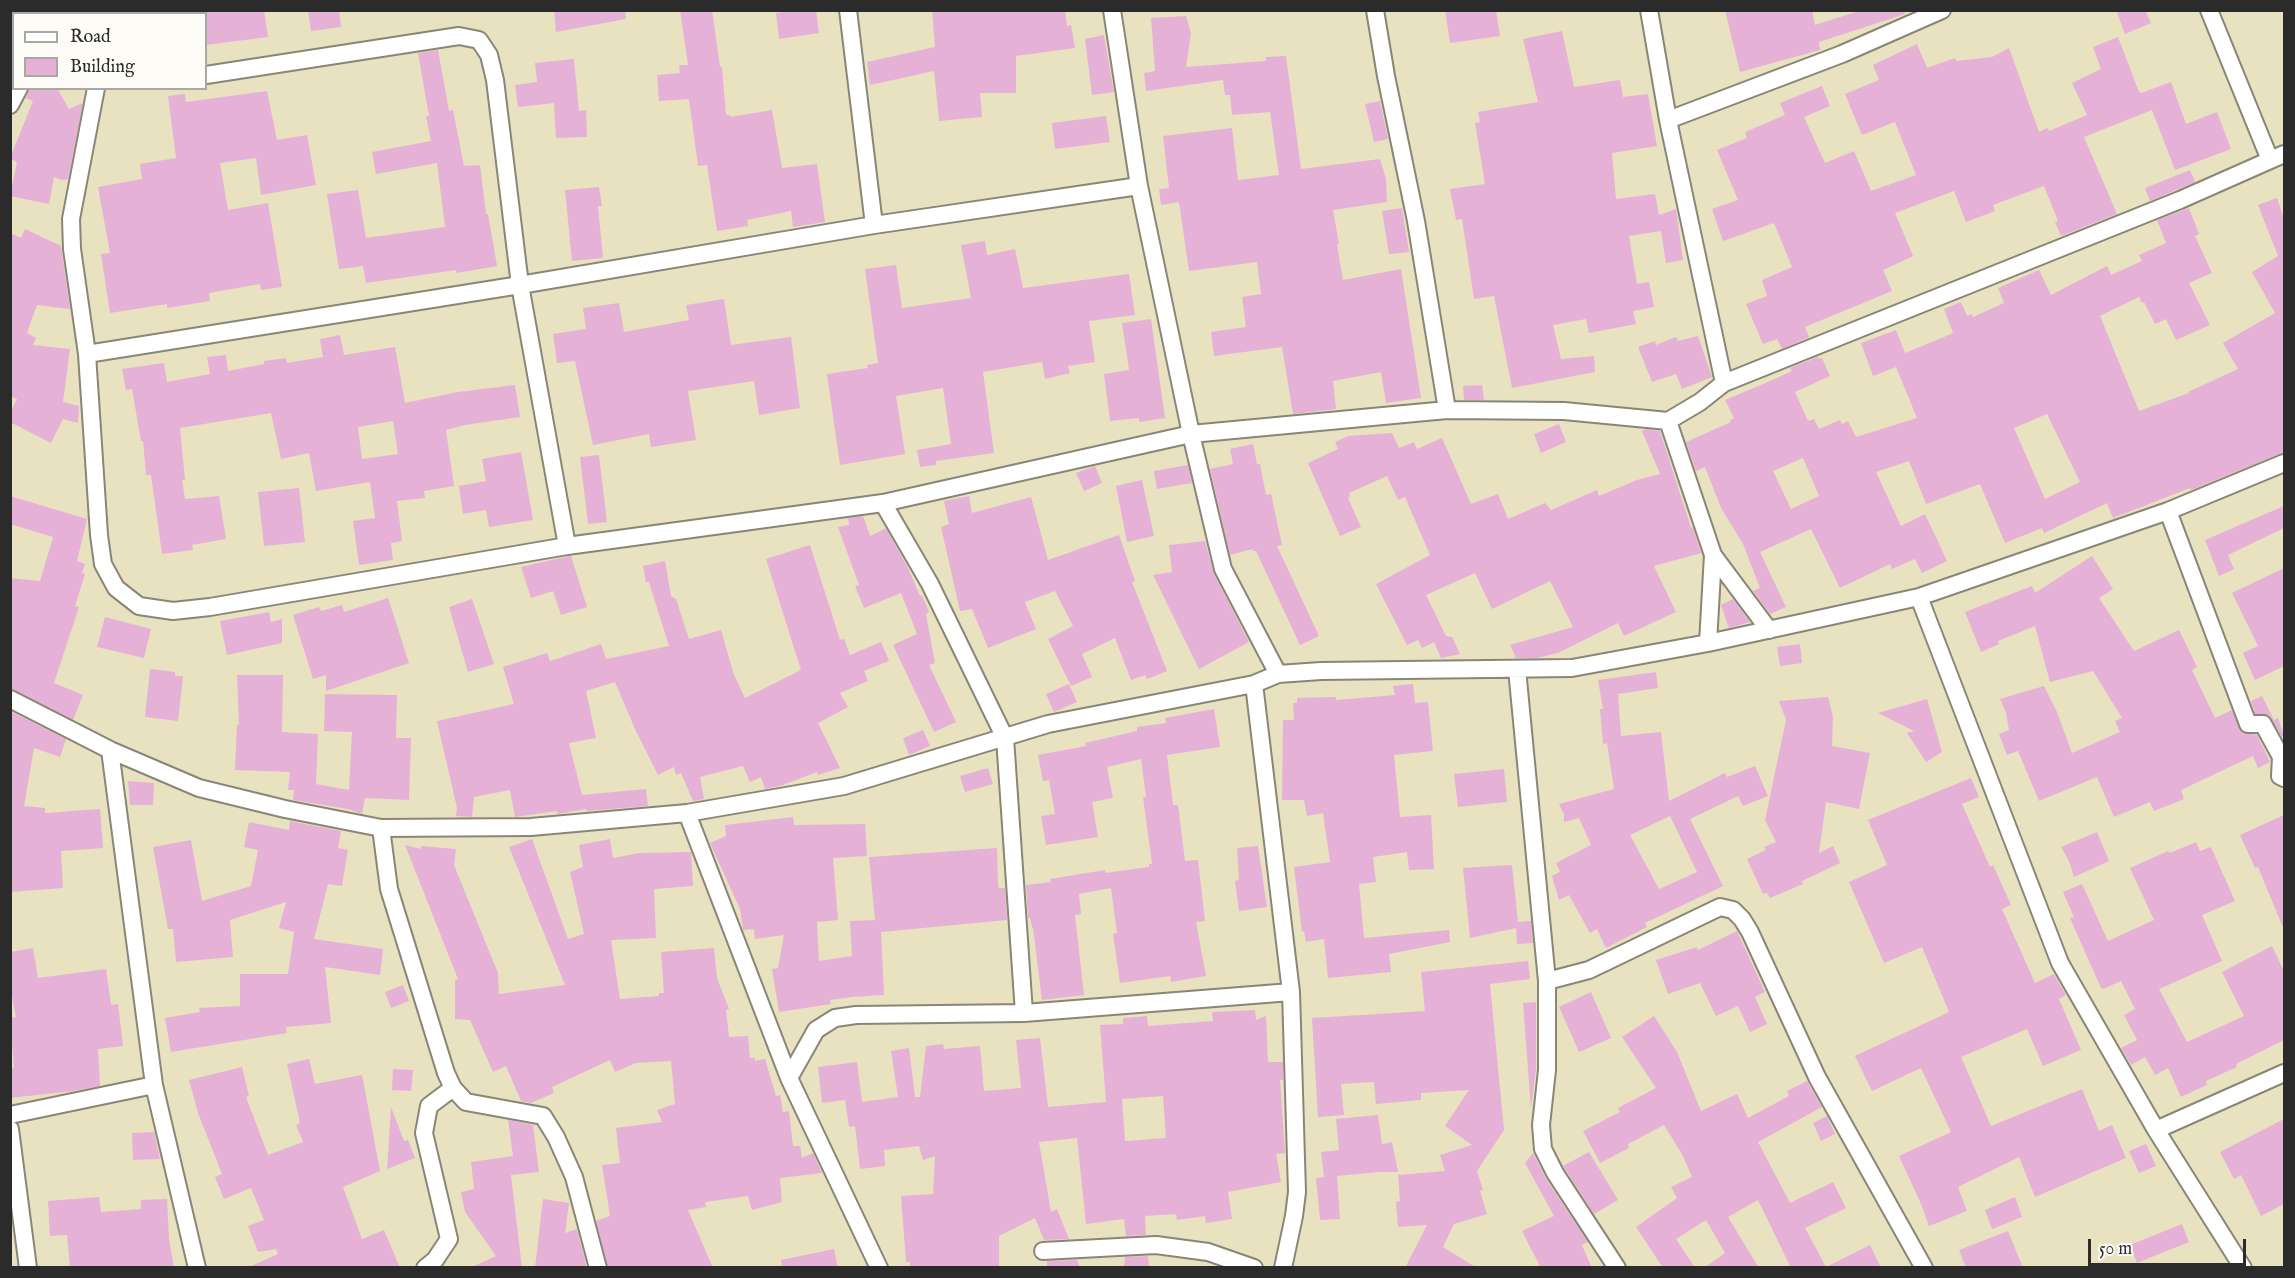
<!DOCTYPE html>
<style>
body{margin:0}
#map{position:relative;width:2295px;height:1278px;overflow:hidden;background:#e8e2c0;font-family:"IM FELL English",serif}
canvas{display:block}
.frame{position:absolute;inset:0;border:12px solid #2b2b2b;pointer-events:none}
.legend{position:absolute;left:12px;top:12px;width:195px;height:78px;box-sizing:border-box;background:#fdfcf7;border:2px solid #a9a8a5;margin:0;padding:8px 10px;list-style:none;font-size:18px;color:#2b2b2b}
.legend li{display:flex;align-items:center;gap:12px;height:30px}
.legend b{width:30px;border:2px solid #a9a8a5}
.scale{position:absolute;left:2088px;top:1239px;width:158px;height:27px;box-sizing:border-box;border:3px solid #2b2b2b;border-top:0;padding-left:8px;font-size:18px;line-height:21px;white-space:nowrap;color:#2b2b2b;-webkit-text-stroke:4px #fdfcf7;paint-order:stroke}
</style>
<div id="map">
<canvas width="2295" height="1278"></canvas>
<div class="frame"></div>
<ul class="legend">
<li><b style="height:8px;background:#fff"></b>Road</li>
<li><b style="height:16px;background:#e6b1d7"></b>Building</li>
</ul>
<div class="scale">50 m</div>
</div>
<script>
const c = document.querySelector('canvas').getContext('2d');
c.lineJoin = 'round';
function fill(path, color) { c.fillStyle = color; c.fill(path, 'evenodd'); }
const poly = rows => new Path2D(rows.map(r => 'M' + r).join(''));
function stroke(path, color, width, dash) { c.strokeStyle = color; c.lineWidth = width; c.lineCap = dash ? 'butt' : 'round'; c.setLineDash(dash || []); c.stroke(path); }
fill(poly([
 [206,10,264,10,268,37,206,45],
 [308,10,339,10,341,27,311,31],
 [554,10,625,10,626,19,556,32],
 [680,10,712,10,720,67,722,67,726,115,730,115,730,117,772,110,782,168,817,164,825,222,793,227,791,211,747,220,748,226,717,231,707,165,698,166,689,99,659,101,657,75,680,73,679,65,688,65],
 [798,10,816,10,819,33,779,39,776,13],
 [932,10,1065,10,1067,26,1071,25,1075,48,1016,56,1016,93,980,93,982,117,939,121,934,71,870,85,867,62,935,47],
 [1445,10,1496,10,1500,36,1450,43],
 [1725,10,1812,10,1815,25,1862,10,1904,10,1905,14,1819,42,1820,50,1740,72],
 [2116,10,2145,10,2151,23,2125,34],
 [1186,16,1191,33,1186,67,1266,61,1266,57,1286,56,1301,169,1380,159,1386,179,1387,202,1333,210,1339,244,1337,245,1343,280,1401,269,1421,398,1386,403,1381,372,1333,381,1336,409,1293,414,1282,347,1214,356,1211,332,1246,327,1242,297,1261,294,1257,262,1189,271,1179,202,1161,205,1159,189,1169,188,1163,136,1232,128,1238,180,1279,175,1270,112,1232,115,1230,95,1225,95,1223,80,1146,91,1144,73,1155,71,1151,18],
 [1562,31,1574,87,1620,80,1623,97,1648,94,1657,146,1612,153,1616,199,1655,194,1659,215,1676,209,1683,260,1666,263,1661,231,1629,236,1637,284,1649,282,1654,307,1633,311,1636,324,1589,333,1586,319,1553,325,1561,359,1594,356,1595,372,1512,388,1494,296,1474,299,1462,219,1456,220,1450,189,1485,184,1475,123,1480,122,1478,112,1538,102,1523,39],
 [1104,35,1114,92,1092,95,1085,39],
 [2118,37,2139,92,2141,93,2171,82,2186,124,2217,112,2231,149,2175,170,2152,110,2084,137,2117,214,2061,236,2055,222,2058,221,2044,186,1993,205,1995,211,1966,222,1954,191,1895,213,1913,256,1883,270,1892,291,1805,327,1809,337,1782,349,1777,339,1763,344,1746,304,1767,296,1762,280,1792,267,1774,223,1723,241,1712,209,1738,200,1717,150,1747,138,1745,132,1785,115,1780,103,1822,86,1830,106,1804,117,1825,163,1854,151,1871,191,1916,175,1895,122,1862,135,1845,94,1879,80,1873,65,1917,44,1927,68,1955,58,1956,61,1992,57,2009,48,2039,132,2047,128,2049,131,2087,115,2072,83,2101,69,2093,47],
 [438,50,449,111,453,110,464,166,480,165,486,214,488,214,497,266,457,273,456,270,366,283,363,266,339,269,327,194,358,190,366,238,445,227,437,163,376,174,372,152,431,141,426,116,429,116,418,53],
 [574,59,579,111,586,110,587,137,556,138,554,103,518,107,515,85,537,82,535,63],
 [29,88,57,88,69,109,83,103,68,179,61,180,54,177,49,204,10,196,17,162,10,158,33,101,26,98],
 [267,91,277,140,307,135,316,185,261,195,256,158,220,163,228,210,268,203,282,287,261,290,260,284,209,293,210,301,167,308,167,304,110,313,101,254,110,253,98,187,142,179,140,164,176,158,168,96,185,94,186,102],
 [1380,101,1388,139,1374,142,1365,104],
 [1106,116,1110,142,1055,149,1052,123],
 [2190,170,2195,182,2150,201,2145,188],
 [599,187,602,206,598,206,603,258,572,261,565,190],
 [2277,198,2284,219,2284,452,2191,490,2190,488,2113,518,2107,503,2044,533,2042,528,2005,543,1980,484,1926,504,1909,461,1876,472,1901,526,1925,514,1947,561,1922,573,1915,559,1892,569,1890,564,1840,588,1811,529,1760,552,1786,607,1770,614,1753,591,1760,588,1743,544,1721,508,1705,467,1696,471,1686,442,1731,422,1730,420,1734,418,1725,400,1768,382,1792,371,1790,368,1818,357,1819,359,1822,358,1830,376,1795,392,1808,421,1814,419,1819,429,1840,420,1842,424,1848,421,1856,437,1917,418,1896,367,1873,376,1861,343,1896,330,1905,353,1944,337,1953,333,1944,309,1961,302,1967,316,1972,314,1973,317,2004,303,1998,288,2039,270,2051,295,2107,266,2111,275,2142,261,2139,255,2166,243,2157,220,2189,208,2199,234,2195,236,2212,273,2189,283,2210,325,2176,340,2166,319,2155,324,2144,302,2142,303,2139,297,2100,316,2139,411,2189,393,2188,392,2238,369,2223,343,2275,313,2252,272,2278,256,2258,205],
 [2047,414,2080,482,2045,499,2014,428],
 [1803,458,1819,496,1791,509,1773,471],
 [1402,208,1409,252,1389,254,1382,211],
 [25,229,61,246,70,309,37,305,27,333,36,338,33,345,70,349,63,402,79,406,78,423,63,419,51,443,10,422,10,413,17,399,10,396,10,233,21,238],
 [985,241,987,255,1015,249,1023,288,1129,274,1135,315,1089,321,1095,362,1068,366,1070,373,1045,379,1042,362,983,372,994,453,936,461,936,465,920,467,917,450,951,444,943,388,896,396,905,454,840,465,827,374,868,368,867,365,878,363,865,269,896,265,902,308,971,298,961,245],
 [724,299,731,345,791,337,800,408,759,415,754,381,688,391,696,440,651,447,649,434,593,445,575,361,557,363,553,334,586,329,583,308,619,303,624,332,689,320,686,305],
 [1151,319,1165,418,1139,422,1139,418,1110,421,1104,374,1129,370,1122,323],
 [340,335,344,355,395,347,405,403,458,392,515,385,520,417,465,425,446,430,454,486,424,491,425,498,397,501,402,541,391,543,393,560,359,565,353,521,375,518,370,482,316,491,309,453,281,459,271,413,180,428,185,480,182,480,185,499,219,496,226,539,192,545,193,550,162,554,151,475,146,475,143,441,141,441,132,389,126,390,122,369,164,363,167,382,210,374,207,357,226,355,228,371,264,364,264,361,286,358,287,363,323,357,320,339],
 [393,421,398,454,362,459,358,427],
 [1698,336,1712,377,1682,389,1676,374,1652,382,1638,347,1655,341,1656,345,1676,337,1678,341],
 [1482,385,1484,400,1464,400,1463,386],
 [1559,424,1566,442,1541,453,1534,434],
 [1646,429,1660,431,1691,528,1693,527,1701,553,1654,566,1676,612,1624,636,1618,623,1558,653,1537,658,1516,658,1510,645,1573,627,1550,581,1492,609,1475,573,1426,595,1446,636,1452,637,1460,654,1441,658,1434,642,1422,648,1418,640,1407,645,1376,584,1430,555,1405,497,1398,500,1387,476,1349,493,1350,496,1348,498,1361,527,1340,536,1308,463,1338,449,1335,442,1348,436,1392,433,1399,448,1414,442,1417,449,1442,438,1471,504,1498,494,1508,519,1545,503,1551,510,1597,490,1599,496,1637,480,1660,474,1642,431],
 [1253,444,1257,464,1260,464,1266,495,1271,494,1282,545,1277,546,1319,636,1300,645,1256,551,1253,551,1253,549,1230,555,1210,469,1233,464,1230,449],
 [521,452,533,520,489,527,486,510,463,514,459,486,486,481,482,459],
 [599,455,607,522,588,524,580,457],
 [1188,465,1192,483,1157,489,1154,471],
 [1095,466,1102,483,1084,491,1076,473],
 [1142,480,1154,536,1127,542,1116,486],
 [299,488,305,542,264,546,258,492],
 [10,496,87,519,77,561,85,564,82,573,85,574,75,606,79,607,54,683,83,695,73,720,10,689,10,578,40,581,53,537,10,524],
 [969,496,972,513,1031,497,1048,560,1119,535,1135,581,1132,582,1167,671,1147,679,1145,675,1131,680,1115,638,1082,654,1092,677,1071,686,1048,639,1073,626,1055,591,1025,602,1036,629,988,648,972,609,960,611,941,527,949,524,944,501],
 [2284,506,2284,528,2228,555,2234,569,2219,576,2205,540],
 [863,516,870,536,886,528,908,568,920,596,922,595,929,612,926,614,935,663,929,665,956,722,934,732,893,645,917,634,901,593,864,608,855,586,859,585,838,527,849,525,848,518],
 [1205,541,1214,574,1249,642,1199,669,1153,575,1172,572,1169,545],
 [810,545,840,640,844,639,850,655,881,642,889,661,864,671,868,681,840,693,848,707,818,723,840,768,818,775,817,772,780,786,765,789,761,777,750,782,743,766,700,777,704,799,693,801,681,773,676,775,674,767,658,775,635,729,615,682,586,691,596,738,569,743,582,795,646,789,648,806,586,811,586,809,558,814,557,811,515,817,510,790,474,797,472,817,456,816,457,808,437,721,514,704,503,667,547,653,550,661,601,644,606,659,669,646,649,582,646,582,643,566,665,561,671,596,676,599,689,639,721,630,734,675,745,698,801,670,766,559],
 [569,556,571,556,587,607,561,615,553,591,531,598,521,567],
 [2092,556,2113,589,2099,598,2134,651,2179,630,2197,667,2192,670,2215,718,2232,710,2242,732,2257,735,2270,762,2258,768,2253,756,2181,790,2184,799,2154,811,2150,802,2114,817,2097,777,2039,801,2018,751,2007,755,1999,734,2009,730,2006,713,2000,699,2044,686,2057,712,2072,753,2120,732,2115,721,2122,718,2093,671,2050,682,2035,626,1998,641,1999,644,1981,652,1965,612,2032,586,2035,593],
 [2284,568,2284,666,2255,680,2243,653,2258,646,2232,593],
 [388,598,409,663,326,691,326,675,313,679,293,615,319,607,321,611,342,605,344,612],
 [472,599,494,664,468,672,449,607],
 [1733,599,1750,622,1729,628,1721,605],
 [269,612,271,622,282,619,282,643,227,655,220,621],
 [105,617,151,629,144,658,97,647],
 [1800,644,1802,663,1780,666,1777,647],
 [150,669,175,672,175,676,183,676,178,721,145,717],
 [1656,672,1658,688,1618,694,1621,736,1661,732,1669,801,1725,773,1727,777,1755,766,1768,796,1743,806,1738,796,1690,819,1723,886,1645,923,1647,927,1606,948,1597,929,1590,933,1569,895,1559,900,1552,876,1560,872,1556,863,1591,845,1579,818,1564,822,1564,814,1559,804,1614,789,1607,743,1603,744,1600,709,1603,709,1598,680],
 [1670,816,1697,872,1659,889,1630,835],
 [237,675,283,675,282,732,318,734,316,784,349,790,352,732,324,731,325,694,397,695,396,738,411,738,409,800,365,798,362,814,348,809,293,800,294,790,288,790,290,772,235,770,237,724,239,725],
 [1069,684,1077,702,1054,712,1046,694],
 [1413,684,1415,703,1428,702,1433,751,1394,755,1400,817,1431,815,1434,869,1409,870,1407,852,1373,857,1376,882,1359,884,1364,938,1449,930,1450,942,1389,954,1391,972,1328,978,1324,939,1306,942,1304,931,1302,932,1294,867,1330,862,1323,813,1307,816,1304,800,1282,800,1283,720,1294,720,1293,703,1297,703,1297,698,1336,697,1336,700,1395,695,1393,686],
 [2262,696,2274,720,2278,718,2284,736,2282,737,2269,715,2255,714,2251,701],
 [1828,697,1833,717,1832,746,1870,753,1859,809,1826,802,1819,853,1833,846,1840,863,1802,881,1803,884,1770,898,1767,893,1763,894,1747,859,1766,850,1764,847,1776,842,1765,820,1786,720,1779,701],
 [1927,699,1942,752,1926,762,1907,733,1914,731,1878,713],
 [1214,709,1220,747,1167,755,1173,805,1178,805,1185,861,1198,860,1205,921,1196,922,1206,976,1171,982,1170,976,1120,983,1113,934,1117,933,1111,888,1079,894,1081,914,1075,915,1084,995,1042,1000,1033,928,1032,928,1030,918,1028,918,1026,885,1051,882,1050,879,1105,870,1105,873,1149,867,1149,864,1152,864,1143,797,1146,797,1141,759,1107,767,1113,798,1092,802,1098,837,1046,845,1041,816,1055,814,1049,780,1043,781,1038,755,1086,746,1085,743,1137,731,1137,727,1166,723,1165,718],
 [10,711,66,739,60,757,34,748,24,806,45,808,45,813,100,809,103,848,61,851,63,888,10,892],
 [923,730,930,746,909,755,903,738],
 [988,768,993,784,965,792,960,776],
 [1504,769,1507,802,1458,807,1454,774],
 [1971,778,1979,797,1962,804,1990,867,1993,865,2011,905,2002,909,2035,983,2054,974,2066,995,2059,999,2081,1050,2043,1066,2027,1029,1961,1057,1991,1126,2082,1089,2099,1131,2112,1125,2126,1158,2035,1197,2019,1157,1958,1187,1967,1211,1929,1226,1921,1204,1899,1156,1951,1132,1921,1068,1872,1091,1855,1056,1949,1012,1922,947,1884,963,1849,882,1887,865,1868,820],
 [128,781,154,783,153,805,130,805],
 [2284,815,2284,930,2258,867,2255,868,2240,835],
 [793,817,794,825,865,824,867,856,833,858,838,920,817,922,819,961,852,956,850,921,875,920,869,857,997,848,998,885,999,888,1005,888,1007,920,881,932,884,995,852,997,830,1000,831,1004,779,1012,772,969,778,968,784,935,755,939,754,929,743,930,740,909,710,843,726,836,725,825],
 [290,821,341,831,338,848,348,850,342,886,328,884,314,939,383,949,380,975,325,967,331,1023,286,1027,287,1033,171,1052,165,1018,200,1012,199,1008,240,1006,240,974,288,974,294,932,279,928,286,902,230,920,233,957,176,962,173,929,168,929,153,847,191,840,202,901,251,886,258,850,244,847,249,822,289,830],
 [2097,832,2109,861,2074,877,2069,861,2061,847],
 [532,839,568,939,584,934,570,872,583,867,579,845,610,839,613,858,639,853,691,852,693,886,654,889,656,938,611,940,620,999,659,996,659,993,664,993,661,952,714,948,717,978,729,1009,726,1010,729,1037,748,1036,750,1058,755,1058,755,1061,765,1059,776,1096,780,1095,783,1112,789,1111,793,1146,800,1146,802,1158,813,1153,822,1173,780,1178,782,1202,752,1210,748,1196,705,1202,706,1207,688,1210,713,1268,608,1268,596,1221,610,1216,602,1165,620,1163,616,1128,662,1122,657,1110,675,1104,671,1061,636,1063,615,1072,610,1060,552,1087,554,1093,531,1103,521,1101,506,1066,493,1072,470,1020,455,1019,455,980,458,979,405,845,421,849,421,846,456,849,454,865,498,973,499,994,565,985,509,847],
 [2196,842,2200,851,2211,847,2235,901,2202,915,2222,961,2159,989,2187,1042,2244,1016,2222,972,2272,946,2284,971,2284,1040,2236,1064,2237,1067,2206,1081,2207,1085,2181,1097,2168,1068,2155,1075,2145,1057,2131,1065,2121,1048,2137,1040,2124,1015,2135,1009,2121,981,2103,989,2101,988,2070,918,2074,917,2063,892,2082,884,2108,941,2154,920,2130,868,2168,851,2170,853],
 [1258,846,1267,907,1239,911,1235,881,1239,880,1237,848],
 [1512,865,1518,922,1531,921,1533,943,1517,944,1516,928,1470,938,1463,868],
 [1737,931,1765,992,1755,997,1767,1024,1750,1032,1738,1006,1716,1016,1700,983,1668,994,1656,960,1697,947,1698,950],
 [33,948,38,978,106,969,111,1005,118,1004,123,1046,98,1049,100,1086,73,1091,10,1098,10,1068,14,1068,10,1018,16,1017,10,986,10,952],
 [1528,961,1530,979,1490,984,1504,1130,1477,1171,1483,1190,1480,1191,1487,1214,1454,1224,1443,1247,1477,1268,1405,1268,1427,1225,1398,1227,1396,1202,1400,1201,1398,1175,1445,1171,1440,1155,1472,1145,1445,1126,1469,1090,1421,1093,1421,1100,1376,1104,1374,1082,1341,1084,1344,1115,1318,1117,1312,1018,1425,1011,1421,972],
 [403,985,409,1001,391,1008,385,992],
 [1591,992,1611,1038,1579,1052,1559,1007],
 [1536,1002,1536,1069,1531,1109,1523,1003],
 [1255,1010,1256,1020,1266,1016,1268,1062,1283,1062,1283,1080,1280,1080,1285,1153,1276,1154,1281,1182,1228,1192,1232,1219,1206,1223,1205,1216,1177,1220,1176,1214,1145,1216,1146,1235,1126,1236,1124,1219,1086,1224,1077,1138,1039,1142,1051,1212,1057,1209,1069,1239,1044,1240,1035,1218,999,1236,999,1268,910,1268,910,1262,906,1262,901,1196,933,1194,935,1156,923,1160,919,1146,884,1150,885,1166,860,1169,855,1126,849,1127,845,1100,822,1103,818,1067,857,1062,862,1102,898,1097,891,1051,909,1048,915,1097,920,1097,926,1046,943,1044,944,1049,980,1046,984,1091,1021,1088,1016,1040,1040,1038,1048,1107,1106,1102,1100,1025,1123,1024,1123,1018,1147,1016,1148,1026,1213,1021,1212,1012],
 [1163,1096,1166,1138,1125,1141,1122,1099],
 [1654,1016,1677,1052,1701,1111,1737,1094,1748,1118,1789,1096,1787,1091,1807,1081,1822,1107,1758,1142,1790,1203,1833,1182,1846,1208,1805,1228,1826,1267,1870,1245,1881,1268,1791,1268,1758,1200,1728,1217,1759,1268,1704,1268,1725,1253,1706,1220,1676,1239,1695,1268,1663,1268,1636,1227,1677,1198,1671,1187,1692,1177,1682,1154,1664,1125,1628,1144,1629,1148,1600,1163,1583,1131,1620,1112,1618,1108,1656,1088,1622,1037],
 [309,1059,315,1084,362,1075,380,1171,343,1187,362,1239,384,1230,400,1268,247,1268,278,1254,276,1249,258,1252,248,1226,264,1220,251,1188,224,1199,215,1177,222,1174,198,1113,189,1080,242,1067,249,1096,246,1097,268,1155,303,1142,296,1125,300,1123,287,1064],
 [393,1069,413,1070,411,1091,392,1090],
 [391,1107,404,1141,408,1140,415,1158,387,1169],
 [1378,1115,1382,1144,1392,1142,1398,1172,1380,1172,1337,1176,1340,1219,1320,1220,1316,1178,1324,1177,1321,1152,1339,1150,1336,1119],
 [1827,1116,1835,1134,1821,1141,1813,1123],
 [2284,1119,2284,1204,2261,1216,2241,1175,2234,1179,2220,1152],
 [508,1120,533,1125,539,1172,511,1175,522,1268,470,1268,496,1256,465,1212,461,1192,474,1189,471,1162,513,1156],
 [154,1132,160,1159,133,1160,132,1133],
 [2146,1144,2156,1166,2139,1173,2129,1151],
 [1589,1152,1618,1200,1594,1214,1563,1166],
 [1533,1153,1546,1179,1588,1242,1582,1245,1592,1268,1541,1268,1522,1231,1554,1216,1525,1163],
 [99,1197,101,1212,141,1209,141,1200,167,1199,169,1239,174,1268,70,1268,67,1235,50,1236,48,1201],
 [2015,1197,2022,1217,1992,1229,1985,1210],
 [543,1199,569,1203,565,1233,577,1229,587,1268,535,1268],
 [2182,1224,2189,1242,2137,1263,2130,1245],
 [2008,1231,2023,1268,1966,1268,1959,1250],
 [834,1249,838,1268,782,1268,781,1260],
 [1148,1256,1149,1268,1124,1268,1125,1257],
 [1077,1260,1080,1268,1047,1268,1047,1261]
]), '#e6b1d7');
const minor = poly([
 [25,10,27,14],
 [848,10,874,225],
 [1112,10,1139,186,1191,434,1223,569,1278,674],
 [1375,10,1386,76,1416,221,1447,410],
 [1649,10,1668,120,1724,383],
 [2209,10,2270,160],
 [105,14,110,10],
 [10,67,14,66],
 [206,75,459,36,479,40,489,55,495,80,520,285,567,546],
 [96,88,71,219,72,249,87,354,99,535,103,564,116,588,139,606,173,611,210,607,567,546,883,503,1191,434,1447,410,1564,411,1668,421],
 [10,105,19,88],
 [1668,120,1842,54,1942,10],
 [87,354,520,285,874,225,1139,186],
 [883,503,930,584,1005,738,1024,1013],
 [2168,511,2248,724,2263,724,2281,757,2280,776,2284,778],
 [1919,597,2060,963,2156,1130,2243,1268],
 [1769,630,1713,555,1668,421,1700,402,1724,383,2180,200,2284,154],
 [1708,643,1713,555],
 [1517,669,1547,981,1547,1070,1541,1125,1543,1149,1555,1173,1617,1268],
 [1254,684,1291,992,1297,1192,1294,1216,1283,1268],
 [10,699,110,750,199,788,285,809,381,828,531,827,687,813,844,786,1048,724,1254,684,1278,674,1321,671,1572,668,1708,643,1919,597,2168,511,2284,463],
 [110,750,154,1085,197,1268],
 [687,813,789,1078,879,1268],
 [381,828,389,889,446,1073,453,1088,466,1102,543,1116,556,1137,574,1177,598,1268],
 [1547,981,1589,970,1720,907,1733,910,1742,919,1750,932,1817,1077,1924,1268],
 [789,1078,816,1030,835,1018,856,1015,1024,1013,1291,992],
 [10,1115,154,1085],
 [10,1129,28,1268],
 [2156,1130,2284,1073],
 [1043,1251,1156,1245,1208,1252,1254,1268],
 [425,1268,435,1260,449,1239,424,1133,429,1106,453,1088]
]);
stroke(minor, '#8a8676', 20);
stroke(minor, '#fff', 16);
</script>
